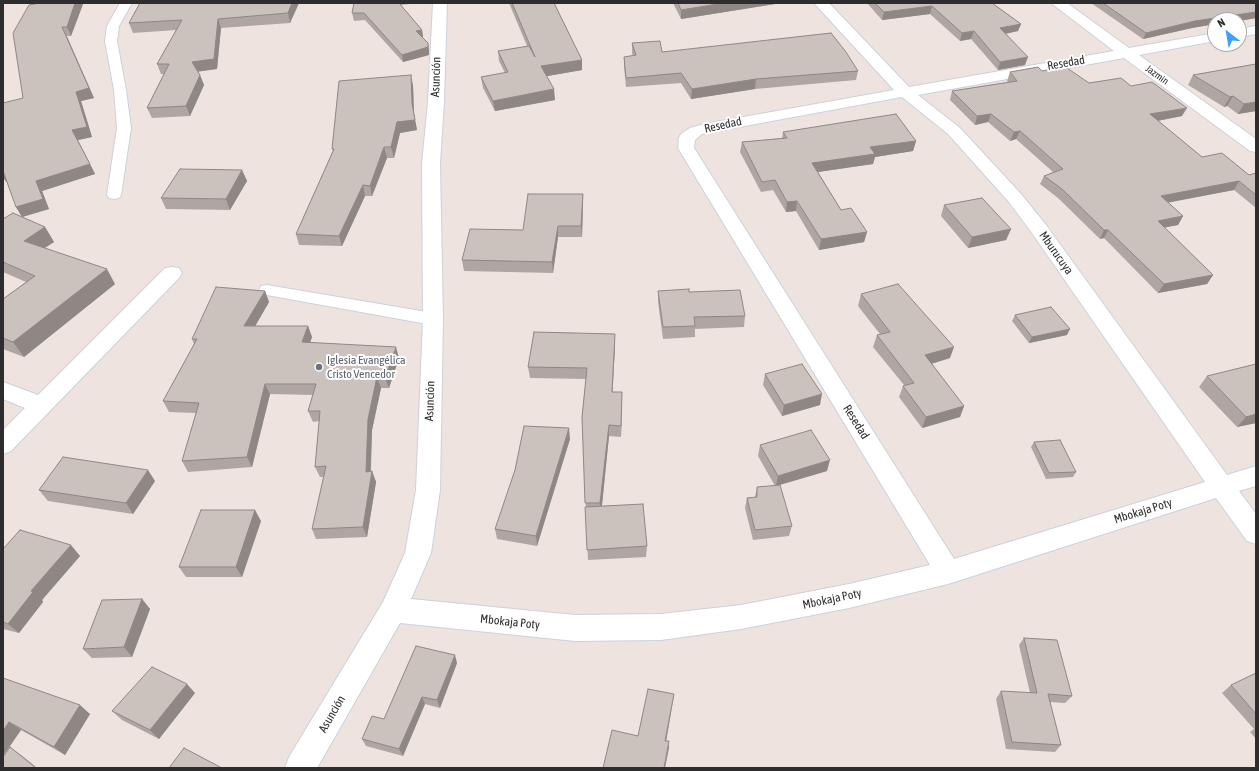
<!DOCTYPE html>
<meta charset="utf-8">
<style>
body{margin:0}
#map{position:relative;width:1259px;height:771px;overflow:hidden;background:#efe3df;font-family:"Asap Condensed",sans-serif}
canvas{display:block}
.frame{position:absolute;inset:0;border:4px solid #2d2d2d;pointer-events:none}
.north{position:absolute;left:1207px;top:12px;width:40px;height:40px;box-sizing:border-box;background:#fff;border:1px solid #ababab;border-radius:50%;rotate:329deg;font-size:11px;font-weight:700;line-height:16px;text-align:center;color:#2d2d2d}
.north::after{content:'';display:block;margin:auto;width:14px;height:18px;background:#3ca0ff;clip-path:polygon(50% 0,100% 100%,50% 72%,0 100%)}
</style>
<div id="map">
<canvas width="1259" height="771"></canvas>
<div class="frame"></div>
<div class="north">N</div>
</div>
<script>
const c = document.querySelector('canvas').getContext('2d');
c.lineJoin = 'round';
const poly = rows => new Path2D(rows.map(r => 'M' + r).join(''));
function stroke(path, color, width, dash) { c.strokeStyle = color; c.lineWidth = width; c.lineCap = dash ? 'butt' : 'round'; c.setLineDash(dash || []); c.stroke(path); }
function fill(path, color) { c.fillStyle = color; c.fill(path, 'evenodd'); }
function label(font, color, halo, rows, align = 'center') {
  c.font = font + ' "Asap Condensed",sans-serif'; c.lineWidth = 4; c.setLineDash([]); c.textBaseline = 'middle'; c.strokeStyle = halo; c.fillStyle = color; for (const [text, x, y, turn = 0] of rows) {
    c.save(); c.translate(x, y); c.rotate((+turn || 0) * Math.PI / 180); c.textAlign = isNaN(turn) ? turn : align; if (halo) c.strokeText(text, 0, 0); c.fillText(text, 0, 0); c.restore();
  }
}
const service = poly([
 [120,3,132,3,119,26,117,41,126,90,131,128,121,195,119,198,114,199,109,198,107,195,117,128,114,90,105,41,107,26,120,3],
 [267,285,433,313,439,315,441,319,439,323,433,325,261,294,259,290,261,286,267,285]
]);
const minor = poly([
 [433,3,447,3,444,102,440,164,443,319,440,490,431,553,411,599,575,615,661,614,741,605,849,584,930,565,678,148,679,138,681,134,690,128,704,124,894,90,814,3,829,3,909,87,1114,51,1051,3,1067,3,1129,48,1215,33,1215,41,1139,55,1256,139,1256,152,1250,151,1124,58,918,95,960,128,1021,194,1046,225,1227,475,1256,466,1256,486,1239,491,1256,514,1256,544,1247,541,1216,498,948,584,849,608,741,629,661,640,575,641,400,623,317,768,285,768,289,757,383,602,405,553,416,490,423,319,422,164,428,102,433,3],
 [902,97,948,134,1009,202,1032,233,1205,482,954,559,694,148,695,140,702,134,712,132,902,97],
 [1256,26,1256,34,1239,37,1239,29,1256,26],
 [172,267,179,268,182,273,179,278,11,451,3,454,3,430,25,408,3,399,3,382,38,395,165,268,172,267]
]);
stroke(service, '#cad2db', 2);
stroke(minor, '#cad2db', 2);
fill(service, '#fff');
fill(minor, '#fff');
fill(poly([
 [40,3,82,3,83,4,71,36,67,36,94,98,81,101,92,137,78,140,95,174,42,191,49,209,22,217,16,207,7,181,6,182,23,98],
 [140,3,299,3,290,23,221,28,217,69,198,71,204,85,190,116,152,118,147,108,164,74,161,74,157,64,176,30,133,33,129,23],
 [509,3,554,3,582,60,582,70,547,76,555,100,495,111,483,88,481,77,505,73,499,61,498,51,527,46],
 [673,3,775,3,775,4,681,19],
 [867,3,992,3,1021,24,1018,31,1006,34,1025,65,998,70,971,39,960,41,930,14,882,20],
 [1091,3,1256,3,1256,18,1239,21,1239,20,1215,20,1215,24,1192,28,1143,39],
 [401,5,422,30,423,37,422,37,428,43,429,51,429,55,403,62,365,20,354,21,352,13],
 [632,43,662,52,858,71,856,80,755,89,691,99,681,83,626,87,624,66,624,57,633,56,632,53],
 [1256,64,1256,111,1238,114,1227,106,1224,107,1188,85,1193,75],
 [1042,71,1089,83,1131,86,1182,116,1158,121,1202,157,1249,175,1256,173,1256,208,1234,190,1168,202,1183,216,1178,225,1164,227,1213,275,1207,284,1158,293,1104,238,1100,239,1058,198,1040,184,1044,176,1053,172,1016,139,1010,141,988,122,975,125,950,100,952,91,1008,82,1007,81,1010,72],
 [413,85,414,114,417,130,400,133,394,158,387,158,372,196,365,196,342,246,299,245,296,234,333,151,332,149],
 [783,132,916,141,913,151,875,157,873,164,818,172,841,210,867,232,864,242,819,250,796,211,786,212,773,190,761,192,740,152,742,142,782,138],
 [242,170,247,181,230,210,166,209,161,198],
 [583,194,583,205,582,237,558,237,553,273,464,271,462,260,523,230],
 [944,205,1011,229,1006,240,968,248,941,216],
 [3,219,45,227,54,242,45,248,115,284,24,357,3,349,3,299,26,282,3,272],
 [265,291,269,302,255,326,308,326,312,337,310,342,399,358,389,388,381,388,372,430,371,471,372,471,376,482,367,537,316,539,312,529,324,477,320,477,315,467,319,421,313,422,308,411,313,395,270,394,252,467,188,472,182,461,196,413,169,412,163,401,194,344,192,339],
 [658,291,689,292,745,316,744,327,695,329,695,337,663,339,658,302],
 [861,294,950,358,931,364,964,406,960,417,922,428,899,397,903,386,904,385,873,347,877,335,880,334,858,306],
 [1015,315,1067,335,1029,343,1012,321],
 [615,345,612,392,622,392,621,437,609,436,602,506,647,546,646,557,588,560,582,417,586,379,530,378,528,367],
 [765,374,820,405,782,416,763,385],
 [1207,376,1256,423,1237,427,1199,387],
 [570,439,537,546,497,539,495,529],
 [1034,442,1076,472,1073,477,1046,479,1031,447],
 [760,445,827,471,779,485,792,526,789,536,753,540,745,508,747,498,755,497,757,487,775,486,758,456],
 [155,481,133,514,48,501,39,490],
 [261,521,242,577,186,577,179,567],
 [3,549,80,556,42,600,43,602,19,633,3,629],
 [142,599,150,609,132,657,92,658,83,649],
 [1024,638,1072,696,1065,703,1050,702,1061,745,1055,752,1006,749,996,699,1001,691,1030,693,1019,645],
 [457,663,440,708,425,704,403,756,366,746,362,739,384,719],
 [1256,673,1256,739,1250,732,1254,729,1222,693,1231,685],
 [3,678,90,714,65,755,21,730,3,756],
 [195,693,159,739,122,720,112,711]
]), '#afa6a3');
fill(poly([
 [75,3,82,3,83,4,71,36,67,27],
 [292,3,299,3,290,23,288,13],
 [396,3,423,3,397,5],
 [724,3,775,3,775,4,681,19,681,10],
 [932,6,930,14,882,20,884,12],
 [1256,12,1256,18,1239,21,1239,20,1215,20,1215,24,1192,28,1143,39,1146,33,1195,21],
 [218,19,221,28,217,69,196,72,192,62],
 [1021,24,1018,31,998,35,1000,28],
 [62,27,94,98,81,101,92,137,78,140,72,130,76,92],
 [422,30,423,37,418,38,416,31],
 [974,31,971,39,960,41,962,33],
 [428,43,429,51,429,55,403,62,402,55],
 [1028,57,1025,65,998,70,1000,62],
 [582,60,582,70,542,77,541,66],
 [200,75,204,85,190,116,186,106],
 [411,75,413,85,414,114,417,130,400,133,394,158,391,147,397,122,412,103],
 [756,79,755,89,691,99,692,89],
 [554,89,555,100,495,111,493,101],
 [1233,96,1227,106,1224,107,1230,97],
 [1256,102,1256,111,1238,114,1244,104],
 [1187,108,1182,116,1146,123,1150,114],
 [991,114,988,122,975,125,977,116],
 [1020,131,1016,139,1010,141,1014,132],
 [916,141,913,151,875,157,873,164,811,173,812,163,870,147],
 [384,147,387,158,372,196,370,186],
 [90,164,95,174,42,191,49,209,22,217,16,207,36,181],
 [242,170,247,181,230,210,226,199],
 [3,171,9,181,6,182,3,177],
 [1239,181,1234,190,1156,205,1161,196],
 [363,185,365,196,342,246,339,236],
 [583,194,583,205,582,237,581,226],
 [797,201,796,211,786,212,787,202],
 [1183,216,1178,225,1153,230,1158,221],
 [558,226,558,237,553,273,552,262],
 [45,227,54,242,33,255,24,241],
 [1011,229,1006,240,968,248,972,237],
 [1104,230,1108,230,1104,238,1100,239],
 [867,232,864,242,819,250,821,239],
 [107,269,115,284,24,357,13,342],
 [1213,275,1207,284,1158,293,1164,284],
 [265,291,269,302,249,337,244,326],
 [308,326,312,337,307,352,302,342],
 [1070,329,1067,335,1029,343,1032,337],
 [615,334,615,345,612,403,612,392],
 [396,347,399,358,389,388,385,378],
 [954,347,950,358,921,367,925,355],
 [377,377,381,388,372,430,370,482,366,472,368,419],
 [265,384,270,394,252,467,247,457],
 [622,392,622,403,621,437,621,426],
 [822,394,820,405,782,416,784,405],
 [964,406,960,417,922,428,926,417],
 [1256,414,1256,423,1237,427,1246,417],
 [609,425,609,436,601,514,600,503],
 [569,428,570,439,537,546,536,536],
 [830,460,827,471,776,486,778,476],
 [148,470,155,481,133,514,126,503],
 [372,471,376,482,367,537,363,527],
 [255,510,261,521,242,577,236,567],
 [71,545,80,556,42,600,43,602,19,633,8,624,31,591],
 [142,599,150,609,132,657,124,647],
 [455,655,457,663,440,708,437,700],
 [187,684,195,693,159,739,150,730],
 [674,694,673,701,665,748,665,741],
 [422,697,425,704,403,756,399,749],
 [80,705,90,714,65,755,54,747],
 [9,722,21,730,3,756,3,731],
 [669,741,669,748,665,768,664,768],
 [10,747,21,755,37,768,36,768]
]), '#8e8784');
const building = poly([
 [40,3,75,3,67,27,62,27,89,88,76,92,87,127,72,130,90,164,36,181,43,199,16,207,3,171,3,103,23,98,13,33,29,5,40,3],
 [140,3,292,3,288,13,218,19,214,59,192,62,200,75,186,106,147,108,169,64,157,64,182,20,129,23,140,3],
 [354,3,399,3,422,30,416,31,428,43,428,47,402,55,364,13,352,13,354,3],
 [512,3,554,3,582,60,541,66,554,89,493,101,481,77,508,72,498,51,529,46,535,57,512,3],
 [678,3,724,3,681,10,678,3],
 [875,3,992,3,1021,24,1000,28,1028,57,1000,62,974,31,962,33,932,6,884,12,875,3],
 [1103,3,1256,3,1256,12,1195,21,1146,33,1103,3],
 [831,33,846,52,858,71,756,79,692,89,681,73,626,78,624,57,636,55,632,43,660,41,662,52,831,33],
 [1256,64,1256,102,1244,104,1233,96,1230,97,1193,75,1256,64],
 [1064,66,1089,83,1121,78,1131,86,1152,82,1187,108,1150,114,1202,157,1222,153,1249,175,1256,173,1256,195,1239,181,1161,196,1183,216,1158,221,1213,275,1164,284,1108,230,1104,230,1062,189,1044,176,1063,169,1020,131,1014,132,991,114,977,116,952,91,1017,81,1010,72,1038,67,1042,71,1064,66],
 [411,75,412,103,415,120,397,122,391,147,384,147,370,186,363,185,339,236,296,234,334,149,332,149,339,81,411,75],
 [896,114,916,141,870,147,875,154,812,163,841,210,851,208,867,232,821,239,797,201,787,202,775,180,762,182,742,142,787,138,783,132,896,114],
 [180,169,242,170,226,199,161,198,180,169],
 [528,194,583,194,581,226,558,226,552,262,462,260,470,229,523,230,528,194],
 [982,198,1011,229,972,237,944,205,982,198],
 [13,213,45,227,24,241,107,269,13,342,3,338,3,299,35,276,3,262,3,219,13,213],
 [898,284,954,347,925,355,964,406,926,417,903,386,914,383,877,335,890,332,861,294,898,284],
 [216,287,265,291,244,326,308,326,302,342,396,347,385,378,377,377,368,419,366,472,372,471,363,527,312,529,326,466,315,467,320,411,308,411,316,384,265,384,247,457,182,461,199,403,163,401,197,339,192,339,216,287],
 [689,289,689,292,740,290,745,316,694,317,695,326,663,327,658,291,689,289],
 [1051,307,1070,329,1032,337,1015,315,1051,307],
 [534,332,615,334,612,392,622,392,621,426,609,425,600,503,585,503,582,417,587,368,528,367,534,332],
 [802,364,822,394,784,405,765,374,802,364],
 [1256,364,1256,414,1246,417,1207,376,1256,364],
 [524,426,569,428,536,536,495,529,515,470,524,426],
 [811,430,830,460,778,476,760,445,811,430],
 [1060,440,1076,472,1049,473,1034,442,1060,440],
 [63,457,148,470,126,503,39,490,63,457],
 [780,485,792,526,755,530,747,498,757,497,757,487,780,485],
 [643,504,647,546,587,550,585,507,643,504],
 [201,510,255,510,236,567,179,567,201,510],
 [20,530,71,545,31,591,33,592,8,624,3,622,3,549,20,530],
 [142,599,124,647,83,649,102,600,142,599],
 [1024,638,1057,640,1072,696,1048,694,1061,745,1012,742,1001,691,1037,693,1024,638],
 [416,646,455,655,437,700,422,697,399,749,362,739,372,716,384,719,416,646],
 [152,667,187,684,150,730,112,711,152,667],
 [1256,673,1256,714,1231,685,1256,673],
 [3,678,80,705,54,747,9,722,3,731,3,678],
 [648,689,674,694,665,741,669,741,664,768,603,768,612,730,638,736,648,689],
 [10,747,36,768,3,768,3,757,10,747],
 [184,748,222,768,169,768,184,748]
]);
fill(building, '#cbc1bd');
stroke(building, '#8e8784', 1);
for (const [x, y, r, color] of [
 [319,367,4,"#6b7280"]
]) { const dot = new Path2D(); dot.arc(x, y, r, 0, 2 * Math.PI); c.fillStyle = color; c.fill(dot); stroke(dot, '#fff', 1.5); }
label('10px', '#2d2d2d', '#fff', [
 ["Jazmin",1157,75,36]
]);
label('12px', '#2d2d2d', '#fff', [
 ["Resedad",1066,63,-10],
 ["Asunción",436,77,-88],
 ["Resedad",723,125,-12],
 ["Mburucuya",1056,253,55],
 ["Asunción",430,401,-88],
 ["Resedad",856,422,58],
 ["Mbokaja Poty",1143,511,-17],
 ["Mbokaja Poty",832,599,-12],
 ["Mbokaja Poty",510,622,6],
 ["Asunción",332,714,-60]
]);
label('12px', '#5b616d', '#fff', [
 ["Iglesia Evangélica",327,360],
 ["Cristo Vencedor",327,374]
], 'left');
</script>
